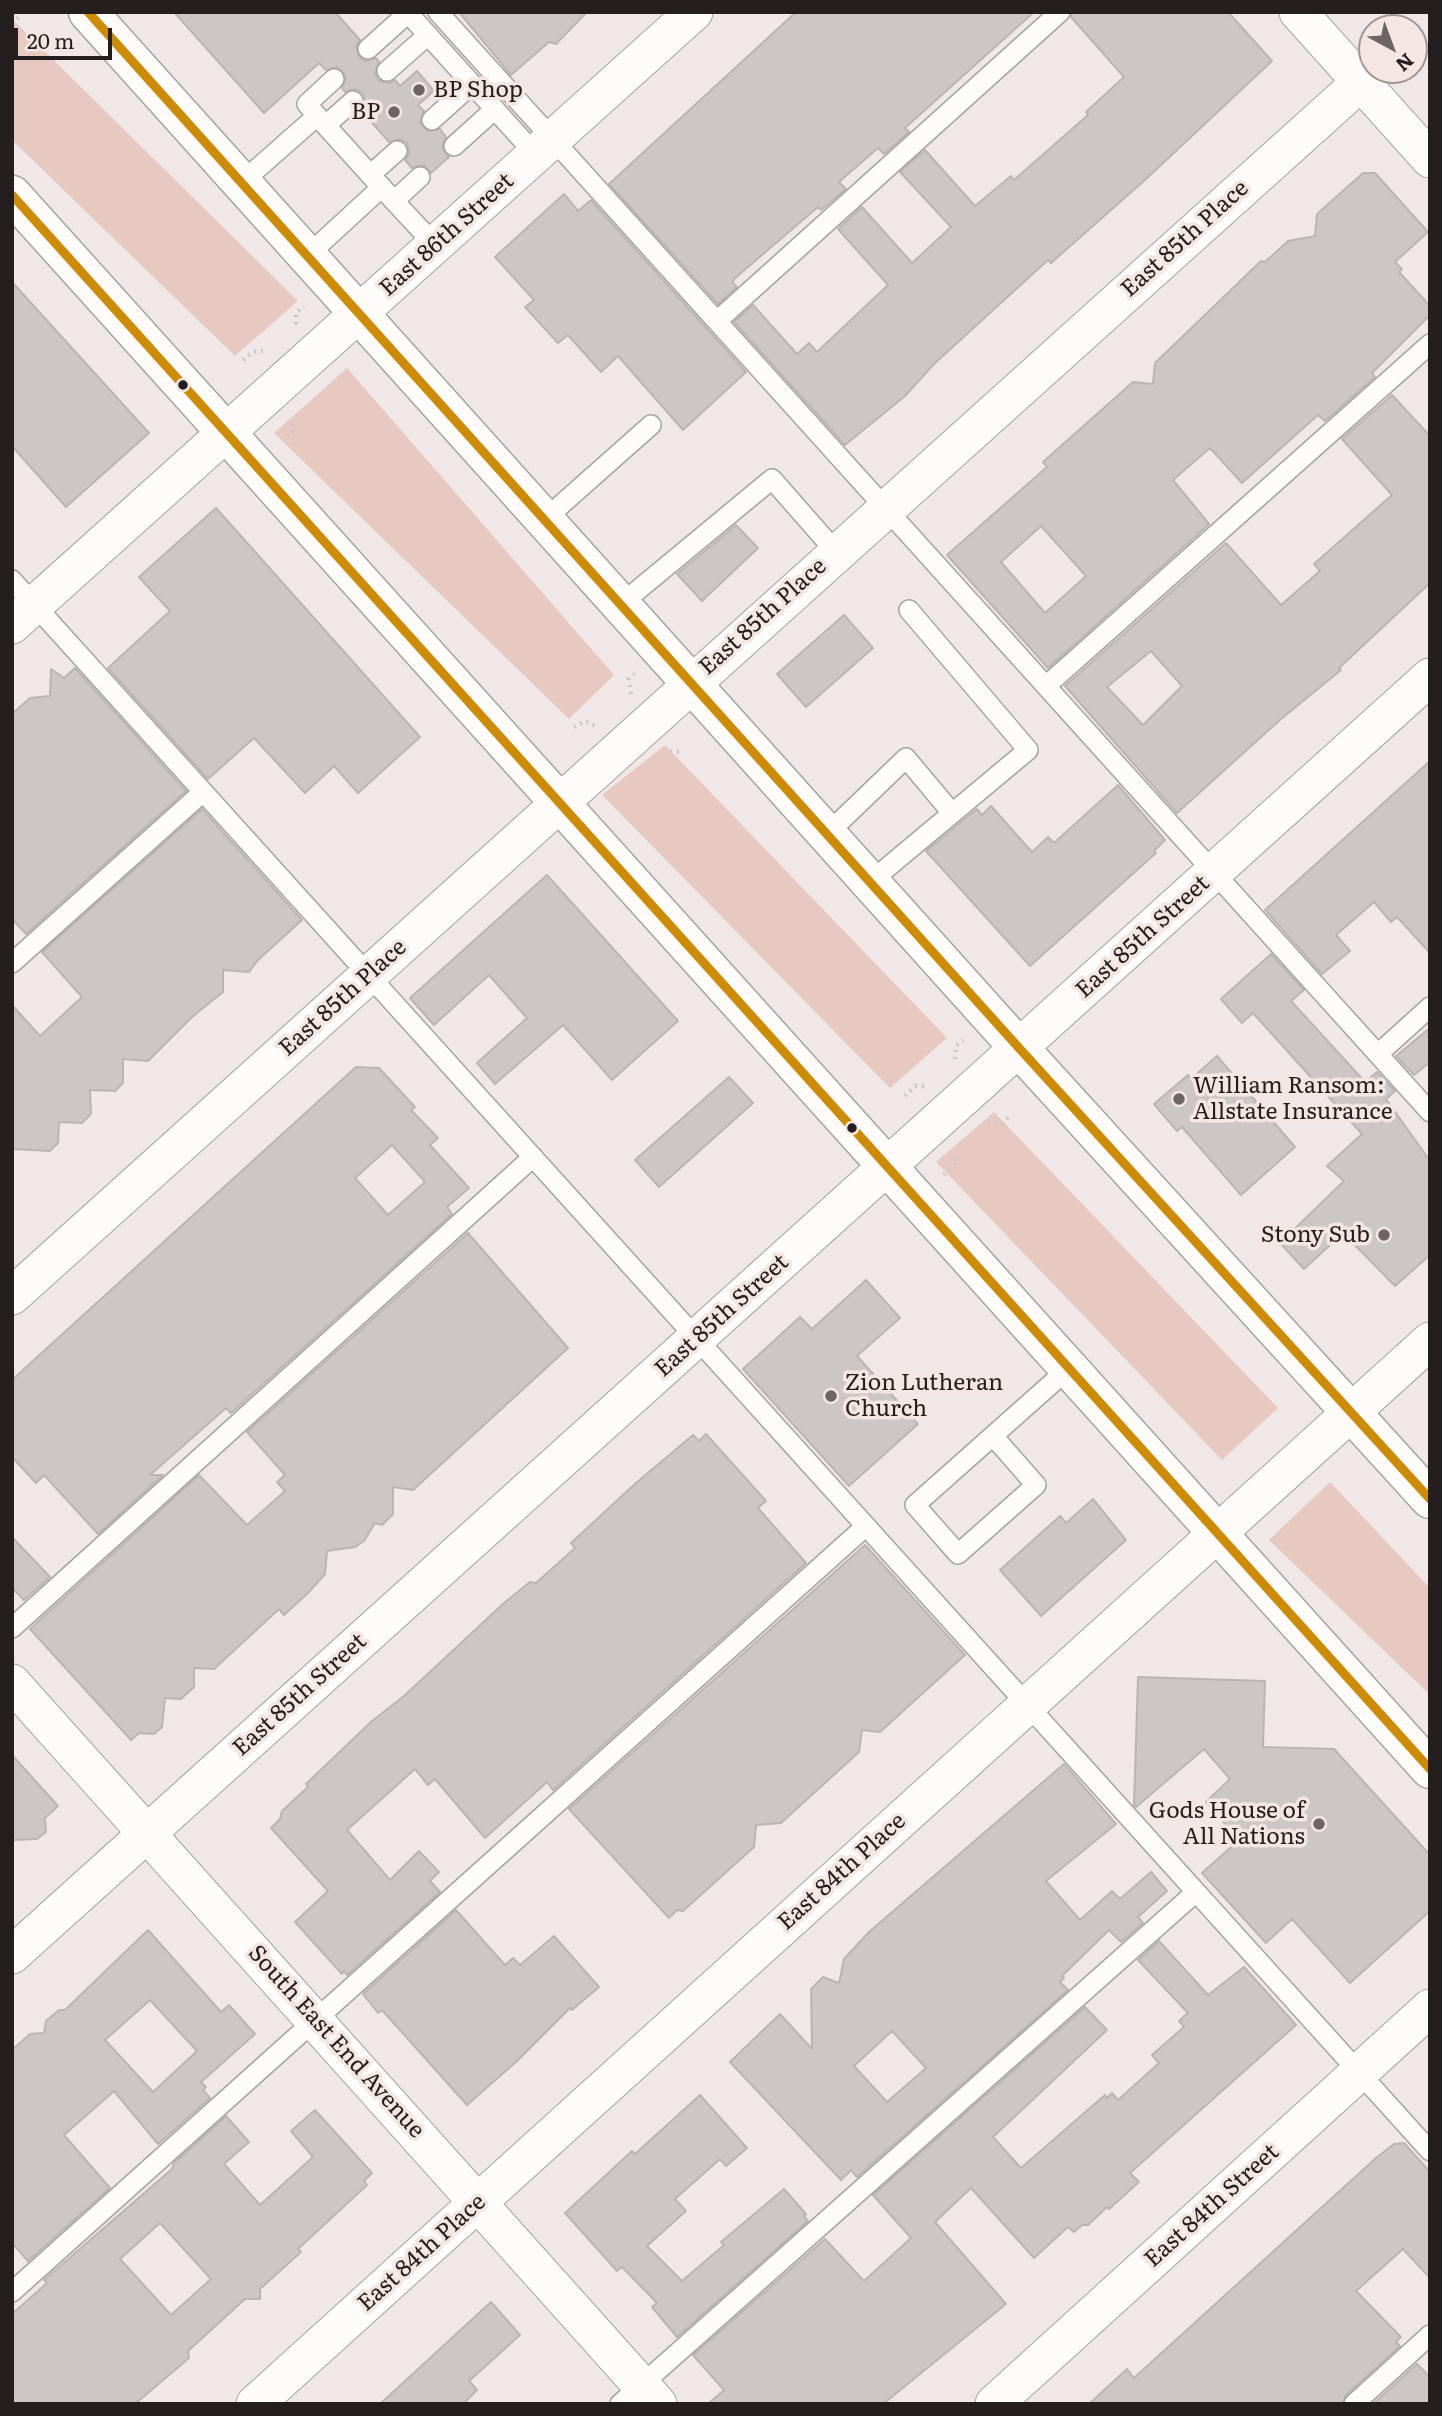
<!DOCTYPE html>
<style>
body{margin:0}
#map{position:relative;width:1442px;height:2416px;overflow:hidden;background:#f0e8e6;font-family:Literata,serif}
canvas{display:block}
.frame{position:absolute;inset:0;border:14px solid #241f1e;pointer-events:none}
.north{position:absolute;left:1358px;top:14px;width:70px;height:70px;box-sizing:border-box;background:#f3e6e3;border:2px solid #a09694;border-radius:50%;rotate:139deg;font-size:19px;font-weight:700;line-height:28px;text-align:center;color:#241f1e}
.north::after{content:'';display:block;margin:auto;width:24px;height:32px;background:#6b6564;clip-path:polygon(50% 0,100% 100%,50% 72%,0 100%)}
.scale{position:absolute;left:14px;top:28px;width:98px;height:32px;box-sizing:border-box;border:4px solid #241f1e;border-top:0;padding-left:9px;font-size:21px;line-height:24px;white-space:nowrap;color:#241f1e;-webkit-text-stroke:5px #f3e6e3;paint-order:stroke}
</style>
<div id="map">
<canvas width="1442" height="2416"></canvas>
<div class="frame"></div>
<div class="north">N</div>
<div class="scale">20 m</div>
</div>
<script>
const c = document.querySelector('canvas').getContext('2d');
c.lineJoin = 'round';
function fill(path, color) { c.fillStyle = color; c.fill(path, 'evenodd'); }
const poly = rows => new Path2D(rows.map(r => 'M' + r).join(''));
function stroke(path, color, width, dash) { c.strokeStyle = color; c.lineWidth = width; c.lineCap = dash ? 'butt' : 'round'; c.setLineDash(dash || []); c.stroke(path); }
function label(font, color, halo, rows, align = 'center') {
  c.font = font + ' Literata,serif'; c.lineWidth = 7; c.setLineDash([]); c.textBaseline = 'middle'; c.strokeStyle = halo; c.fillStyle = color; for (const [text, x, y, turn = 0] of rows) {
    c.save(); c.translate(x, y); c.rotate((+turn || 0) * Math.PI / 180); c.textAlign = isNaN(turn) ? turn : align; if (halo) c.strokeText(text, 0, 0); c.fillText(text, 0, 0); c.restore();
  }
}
fill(poly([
 [12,19,298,301,235,356,12,140],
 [347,368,614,675,569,719,274,433],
 [665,745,947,1038,890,1088,602,795],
 [994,1112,1278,1408,1222,1460,936,1162],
 [1330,1482,1430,1588,1430,1695,1269,1540]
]), '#e8c9c2');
const building = poly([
 [174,12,335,12,360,40,356,46,359,57,365,61,376,58,379,62,375,73,378,80,389,83,395,80,400,86,417,71,434,91,418,105,424,111,420,123,428,131,440,129,446,137,442,148,449,157,431,173,423,165,412,168,405,160,409,154,407,143,400,139,389,142,361,110,365,104,363,93,356,89,345,92,342,88,346,76,337,67,326,70,319,63,264,113,174,12],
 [459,12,587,12,556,44,549,42,511,75,459,12],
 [796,12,1034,12,905,128,909,132,884,154,878,148,839,182,846,189,821,210,818,207,734,279,733,283,737,287,718,304,609,184,796,12],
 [1072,12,1228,12,1272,61,1146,179,1051,263,1048,260,934,364,905,396,845,445,734,322,753,305,797,354,809,343,817,352,888,285,838,229,862,207,912,263,951,227,900,172,925,150,975,206,1011,176,1014,180,1088,115,1086,112,1124,77,1071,17,1072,12],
 [1363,173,1375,173,1428,232,1395,262,1402,269,1399,272,1430,306,1430,315,1372,373,1375,377,1325,421,1318,415,1242,483,1210,448,1173,480,1209,524,1048,668,947,555,1047,467,1043,462,1133,382,1153,384,1155,363,1261,261,1265,262,1288,241,1315,236,1317,214,1363,173],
 [1041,526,1086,576,1045,613,1001,562,1041,526],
 [564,194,578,211,591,200,746,372,683,430,618,356,601,372,568,335,558,343,525,307,534,300,495,257,564,194],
 [12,282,149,433,66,507,12,446,12,282],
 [1392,395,1430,436,1430,583,1339,668,1341,670,1281,719,1177,813,1065,686,1226,543,1281,605,1320,571,1314,564,1392,495,1342,439,1392,395],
 [1151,651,1182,686,1143,725,1107,687,1151,651],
 [216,508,420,737,358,793,334,766,305,793,254,738,208,779,108,668,170,611,139,577,216,508],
 [736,525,758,548,702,601,677,574,736,525],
 [844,615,873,648,806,707,777,674,844,615],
 [75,668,186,791,26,934,12,919,12,714,30,698,50,696,51,669,64,678,75,668],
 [1430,761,1430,953,1397,917,1391,922,1374,902,1336,935,1350,951,1322,974,1265,910,1430,761],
 [1118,785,1165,840,1154,851,1156,853,1030,966,926,851,977,809,982,815,991,806,1032,852,1048,837,1054,843,1118,785],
 [202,809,302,920,258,960,249,972,223,970,223,992,192,1017,148,1061,123,1059,123,1083,115,1091,90,1090,91,1114,82,1123,59,1122,58,1143,50,1151,12,1149,12,1005,40,1036,82,997,42,952,202,809],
 [547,875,678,1021,612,1080,563,1025,495,1084,477,1063,527,1018,489,975,434,1025,410,998,547,875],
 [1271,954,1304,990,1291,1001,1365,1082,1377,1072,1395,1091,1386,1099,1430,1161,1430,1255,1395,1286,1343,1233,1304,1269,1280,1243,1344,1181,1327,1166,1362,1134,1253,1013,1242,1023,1221,999,1271,954],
 [1430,1028,1430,1062,1414,1075,1396,1056,1430,1028],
 [1217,1056,1295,1147,1241,1195,1182,1127,1177,1131,1154,1104,1188,1075,1191,1079,1217,1056],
 [356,1067,379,1068,415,1107,411,1110,438,1138,430,1145,469,1188,447,1207,452,1214,231,1413,226,1408,150,1475,163,1475,98,1534,44,1475,36,1483,12,1457,12,1380,356,1067],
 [392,1145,425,1182,388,1215,355,1178,392,1145],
 [729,1077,753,1103,659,1187,635,1160,729,1077],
 [468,1233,568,1348,413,1490,393,1487,393,1514,382,1525,375,1523,364,1541,355,1547,327,1551,325,1574,308,1593,284,1615,279,1609,214,1669,194,1668,194,1687,181,1699,165,1698,162,1727,154,1734,139,1733,131,1740,30,1629,199,1475,247,1525,285,1491,277,1482,285,1475,247,1432,468,1233],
 [866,1280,900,1318,857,1356,918,1424,849,1486,743,1369,800,1317,812,1329,866,1280],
 [706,1434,766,1501,758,1508,806,1563,553,1790,547,1782,485,1838,435,1779,428,1785,415,1769,347,1830,390,1880,419,1851,439,1872,430,1881,440,1892,347,1975,344,1971,342,1974,295,1922,328,1891,271,1828,280,1819,282,1811,308,1787,306,1784,372,1721,404,1696,504,1603,530,1582,536,1583,575,1548,571,1543,636,1483,693,1435,699,1441,706,1434],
 [1093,1499,1126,1540,1041,1616,1000,1570,1060,1516,1066,1523,1093,1499],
 [12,1537,50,1577,24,1600,12,1588,12,1537],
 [865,1545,965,1655,880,1732,862,1730,859,1752,781,1823,756,1825,754,1847,683,1911,677,1910,669,1918,569,1809,865,1545],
 [1138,1677,1265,1681,1263,1747,1334,1749,1430,1855,1430,1911,1350,1983,1292,1919,1266,1943,1202,1873,1239,1840,1206,1802,1230,1779,1204,1749,1136,1807,1134,1805,1138,1677],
 [12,1755,58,1806,45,1818,46,1832,37,1839,12,1840,12,1755],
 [1064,1764,1116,1824,1046,1881,1080,1920,1112,1891,1120,1899,1151,1872,1167,1891,1138,1917,1143,1923,1121,1942,1109,1930,1062,1976,1064,1978,1060,1982,1068,1990,857,2177,851,2170,841,2180,730,2062,780,2014,812,2049,811,1989,823,1977,839,1983,844,1959,869,1932,1064,1764],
 [892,2031,926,2068,887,2102,854,2066,892,2031],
 [456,1910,505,1965,513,1958,520,1965,554,1936,599,1987,572,2010,570,2008,516,2062,467,2105,382,2010,378,2013,363,1994,456,1910],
 [148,1930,221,2012,229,2005,255,2034,201,2082,206,2087,203,2090,210,2098,158,2144,114,2091,64,2135,110,2188,28,2261,12,2243,12,2050,30,2034,44,2033,46,2021,59,2010,65,2010,148,1930],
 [150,2000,197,2051,153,2092,105,2040,150,2000],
 [1159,1941,1208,1995,1244,1967,1296,2025,1130,2173,1139,2182,1109,2209,1107,2207,1088,2225,1082,2225,1074,2232,1068,2227,1034,2258,971,2188,935,2222,1006,2304,883,2404,708,2404,724,2390,693,2355,825,2239,864,2281,911,2238,873,2195,1085,2007,1107,2030,993,2137,1021,2168,1105,2095,1107,2098,1112,2093,1118,2100,1159,2063,1152,2055,1184,2027,1179,2021,1188,2013,1138,1960,1159,1941],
 [700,2095,747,2148,726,2166,720,2159,675,2199,686,2211,647,2246,682,2281,724,2245,721,2242,784,2189,806,2214,804,2216,808,2221,677,2337,652,2307,657,2303,622,2267,617,2271,565,2213,632,2151,635,2154,700,2095],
 [315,2110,372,2173,364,2181,367,2185,298,2249,301,2252,260,2289,260,2299,245,2299,188,2351,189,2358,135,2404,12,2404,12,2314,47,2283,44,2280,172,2169,174,2163,226,2116,249,2142,224,2164,260,2205,313,2157,291,2131,315,2110],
 [160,2223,211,2279,171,2315,120,2259,160,2223],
 [1404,2143,1430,2172,1430,2278,1403,2249,1356,2291,1401,2337,1396,2342,1400,2346,1346,2395,1342,2404,1089,2404,1127,2369,1134,2378,1376,2158,1394,2144,1404,2143],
 [491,2302,520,2335,469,2381,477,2390,463,2404,380,2404,491,2302],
 [1417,2364,1430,2377,1430,2404,1373,2404,1417,2364]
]);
fill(building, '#ccc6c4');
stroke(building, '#bab4b3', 2);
const lane = poly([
 [438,12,1430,1112],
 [368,49,408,13,536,155],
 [387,71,428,35],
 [334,79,307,104,317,116,394,201,420,177],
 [432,120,472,84],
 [326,125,353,101],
 [454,146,495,109],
 [370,175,397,151],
 [242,182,317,116],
 [394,201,435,245],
 [308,255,382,187],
 [717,321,1060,12],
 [545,519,651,425],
 [12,580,1430,2151],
 [621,604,772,479,836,552],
 [1046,686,1430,344],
 [827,834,906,758,952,813],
 [870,882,1028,750,909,610],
 [12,963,203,792],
 [1378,1054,1430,1007],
 [993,1436,1036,1485,958,1554,915,1505,1068,1369],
 [12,1628,533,1157],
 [12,2292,866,1526],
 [620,2404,1196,1892],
 [1354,2404,1430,2335]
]);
const street = poly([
 [1298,12,1430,159],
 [12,625,694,12],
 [12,1296,1361,82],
 [12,1683,658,2404],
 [12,1955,1430,677],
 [255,2404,1430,1341],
 [994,2404,1430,2008]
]);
const highway = poly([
 [88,12,1019,1048,1430,1499],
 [12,195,1430,1769]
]);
stroke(lane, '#a8a3a1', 22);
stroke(street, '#a8a3a1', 39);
stroke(highway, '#a8a3a1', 41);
stroke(poly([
 [12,24,20,16],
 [296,324,296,313,304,306],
 [243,360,253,352,263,351],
 [287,437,293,431,293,419],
 [631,694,629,679,634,674],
 [574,727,585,721,596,726],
 [670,752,680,752],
 [955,1059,956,1046,963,1040],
 [905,1096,915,1086,925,1086],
 [988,1121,1002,1124,1011,1115],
 [944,1175,954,1165,954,1153]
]), '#cbc7c7', 4.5, [2, 5]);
stroke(lane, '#fdfcfb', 19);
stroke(street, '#fdfcfb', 37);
stroke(highway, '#fdfcfb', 38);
stroke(poly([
 [88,12,1019,1048,1430,1499],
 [12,195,1430,1769]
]), '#cd8b06', 9);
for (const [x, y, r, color] of [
 [419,90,7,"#6b6564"],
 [394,112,7,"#6b6564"],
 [183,385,6,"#241f1e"],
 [1179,1099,7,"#6b6564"],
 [852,1128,6,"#241f1e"],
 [1384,1235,7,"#6b6564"],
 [831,1396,7,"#6b6564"],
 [1319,1824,7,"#6b6564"]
]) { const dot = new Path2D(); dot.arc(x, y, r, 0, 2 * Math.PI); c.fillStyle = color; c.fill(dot); stroke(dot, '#f3e6e3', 2.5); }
label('23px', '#241f1e', '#f3e6e3', [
 ["BP Shop",433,90],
 ["BP",380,112,"right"],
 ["William Ransom:",1193,1086],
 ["Allstate Insurance",1193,1112],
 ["Stony Sub",1370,1235,"right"],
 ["Zion Lutheran",845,1383],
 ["Church",845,1409],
 ["Gods House of",1305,1811,"right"],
 ["All Nations",1305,1837,"right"]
], 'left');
label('23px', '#241f1e', '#f3e6e3', [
 ["East 86th Street",447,235,-42],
 ["East 85th Place",1185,239,-42],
 ["East 85th Place",763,617,-42],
 ["East 85th Street",1143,937,-42],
 ["East 85th Place",343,998,-42],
 ["East 85th Street",722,1316,-42],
 ["East 85th Street",300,1695,-42],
 ["East 84th Place",842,1872,-42],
 ["South East End Avenue",336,2042,48],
 ["East 84th Street",1212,2206,-42],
 ["East 84th Place",422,2253,-42]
]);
</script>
